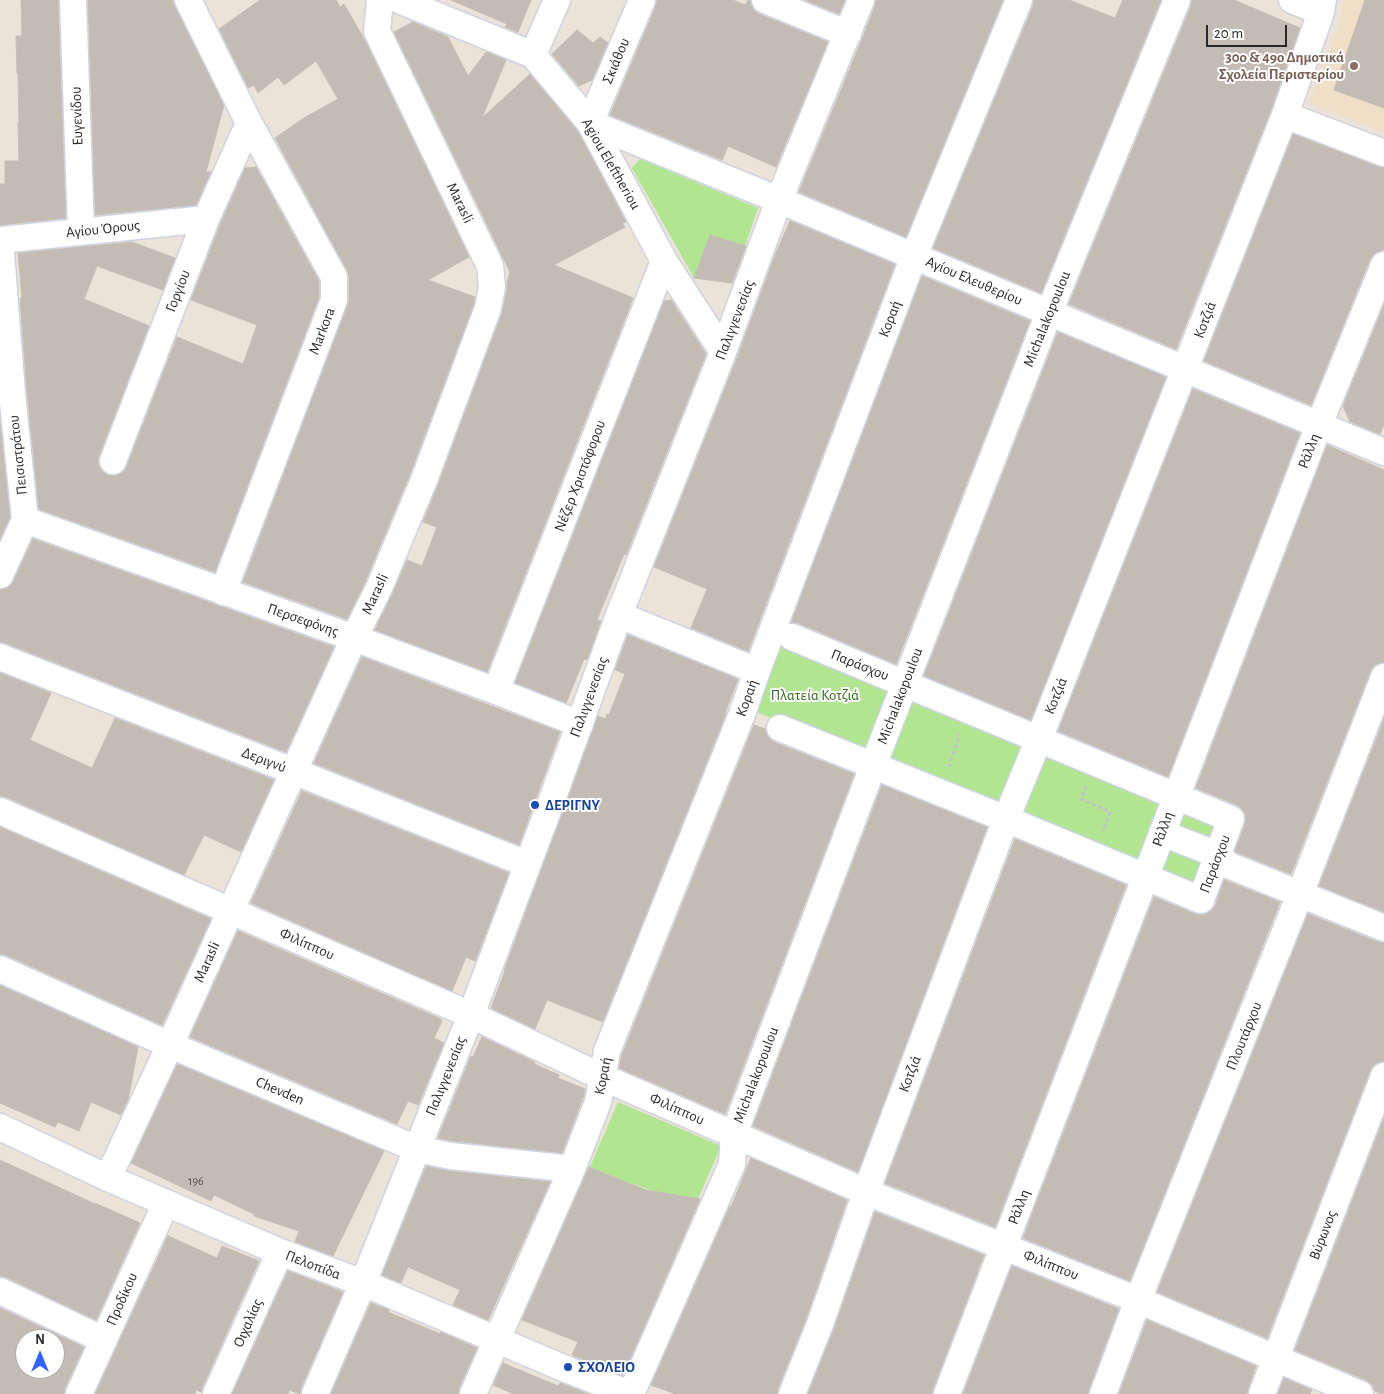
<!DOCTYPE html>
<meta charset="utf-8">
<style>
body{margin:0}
#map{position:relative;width:1384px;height:1394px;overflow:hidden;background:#ebe2d8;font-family:"Alegreya Sans",sans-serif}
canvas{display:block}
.north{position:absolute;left:15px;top:1329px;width:50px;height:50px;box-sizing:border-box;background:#fff;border:1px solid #a9a9a9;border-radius:50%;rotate:0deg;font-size:14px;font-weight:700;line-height:20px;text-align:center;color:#282828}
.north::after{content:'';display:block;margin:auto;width:18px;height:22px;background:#3262ff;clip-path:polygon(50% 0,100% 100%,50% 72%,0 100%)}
.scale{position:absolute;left:1206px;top:25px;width:81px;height:22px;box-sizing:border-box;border:2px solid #282828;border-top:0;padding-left:6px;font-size:15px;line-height:18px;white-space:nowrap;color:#282828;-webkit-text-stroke:4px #fff;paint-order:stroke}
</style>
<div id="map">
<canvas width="1384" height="1394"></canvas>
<div class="north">N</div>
<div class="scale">20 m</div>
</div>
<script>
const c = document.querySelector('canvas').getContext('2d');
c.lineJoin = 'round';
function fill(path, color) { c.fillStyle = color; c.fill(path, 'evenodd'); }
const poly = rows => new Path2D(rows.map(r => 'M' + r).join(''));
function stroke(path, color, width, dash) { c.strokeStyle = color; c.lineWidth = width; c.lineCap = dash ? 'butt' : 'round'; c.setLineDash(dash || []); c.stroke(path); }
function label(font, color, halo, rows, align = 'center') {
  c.font = font + ' "Alegreya Sans",sans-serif'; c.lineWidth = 4; c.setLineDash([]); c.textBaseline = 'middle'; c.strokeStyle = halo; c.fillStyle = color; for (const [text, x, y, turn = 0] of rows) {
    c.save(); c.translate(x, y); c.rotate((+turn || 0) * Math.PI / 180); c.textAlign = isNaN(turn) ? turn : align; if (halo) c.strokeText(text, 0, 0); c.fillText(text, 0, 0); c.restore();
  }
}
fill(poly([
 [1343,0,1384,0,1384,132,1309,103,1339,28]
]), '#eedfc6');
fill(poly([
 [640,159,758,208,745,246,694,278,632,168],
 [782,639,1222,822,1197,891,754,711],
 [618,1102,721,1146,698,1199,656,1192,630,1183,590,1167]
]), '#b2e592');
const building = poly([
 [21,0,58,0,66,218,0,225,0,184,5,184,5,161,19,161,18,123,19,123,18,73,17,73,16,36,22,36,21,0],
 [88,0,172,0,224,105,206,172,211,172,196,205,95,215,88,0],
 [260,0,336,0,340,7,344,4,367,44,469,257,428,280,475,297,474,304,410,474,365,582,347,619,243,582,349,300,349,277,347,270,275,138,304,118,338,99,316,61,284,85,278,77,258,93,254,85,248,88,219,29,260,0],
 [451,0,531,0,518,32,505,27,507,24,451,0],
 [657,0,733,0,745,5,748,0,750,0,753,9,759,14,828,42,776,167,728,146,722,160,610,115,656,6,657,0],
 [805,0,845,0,839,14,805,0],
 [876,0,1003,0,906,237,799,192,862,39,875,6,876,0],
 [1034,0,1069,0,1115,18,1123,0,1161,0,1041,293,933,248,1033,6,1034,0],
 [1192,0,1234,0,1300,28,1271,110,1176,349,1069,304,1191,6,1192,0],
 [1365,0,1384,0,1384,108,1334,90,1365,0],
 [413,22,448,37,468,76,486,52,506,60,482,118,530,74,578,131,626,222,622,223,625,227,554,265,633,298,487,672,375,630,392,595,407,560,422,566,437,527,423,522,438,485,502,313,507,290,507,282,510,272,394,32,413,22],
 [577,30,593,43,600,37,608,43,592,80,579,86,552,54,577,30],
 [1293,134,1379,167,1384,168,1384,250,1375,253,1370,259,1311,405,1204,361,1293,134],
 [256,167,319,281,319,297,215,572,39,509,27,392,20,298,22,298,18,253,132,242,175,258,163,290,97,266,84,299,149,326,99,456,98,464,102,471,108,475,116,476,123,472,127,466,177,337,243,364,257,325,191,300,220,225,245,168,256,167],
 [790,221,895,264,748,651,691,628,707,589,654,567,737,358,775,255,790,221],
 [710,235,746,246,732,283,694,278,710,235],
 [922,276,1030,321,896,664,798,623,791,622,922,276],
 [671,300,706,354,626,555,624,554,597,620,601,621,587,660,584,659,566,703,515,683,664,301,671,300],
 [1384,305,1384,425,1380,434,1350,422,1343,406,1384,305],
 [1058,332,1166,377,1031,720,924,676,1058,332],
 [1193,389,1300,433,1168,777,1058,731,1193,389],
 [0,423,10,517,0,539,0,423],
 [1327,445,1384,470,1384,662,1375,665,1370,672,1291,874,1236,852,1235,851,1245,824,1246,816,1243,810,1237,805,1196,788,1327,445],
 [33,539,334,647,286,752,5,643,0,642,0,590,8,587,13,582,33,539],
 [628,635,738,679,725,713,726,714,603,1022,547,1000,535,1029,491,1008,505,971,504,971,598,716,606,719,607,714,609,715,625,674,615,670,628,635],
 [362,657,560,732,519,845,314,763,362,657],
 [0,673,51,693,30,740,92,768,115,718,274,780,241,852,204,835,184,875,6,797,0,796,0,673],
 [1384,719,1384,912,1319,886,1384,719],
 [754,725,765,729,768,737,774,742,854,774,725,1114,619,1068,622,1055,754,725],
 [882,785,987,827,858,1172,753,1126,882,785],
 [302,791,509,873,475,961,466,957,452,991,251,903,302,791],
 [0,827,211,919,162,1025,6,955,0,954,0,827],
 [1015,839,1126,885,995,1227,885,1183,1015,839],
 [1224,880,1280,902,1130,1281,1023,1238,1154,897,1195,914,1204,915,1211,911,1215,906,1224,880],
 [1308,914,1378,942,1384,943,1384,1061,1375,1064,1370,1071,1267,1338,1157,1292,1308,914],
 [238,931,441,1019,441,1021,442,1021,434,1038,444,1043,418,1105,408,1101,397,1124,190,1037,238,931],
 [0,985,138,1047,128,1100,121,1115,91,1102,79,1131,58,1122,55,1127,0,1103,0,985],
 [482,1037,535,1062,534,1064,559,1075,558,1078,585,1089,583,1098,562,1153,453,1141,438,1138,471,1056,473,1057,482,1037],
 [177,1064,384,1151,333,1256,295,1242,299,1231,254,1216,254,1214,214,1195,211,1201,131,1163,177,1064],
 [1384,1118,1384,1394,1381,1394,1375,1391,1372,1385,1366,1380,1295,1350,1384,1118],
 [751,1158,847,1200,806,1319,778,1388,777,1394,676,1394,651,1385,730,1206,731,1207,751,1158],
 [0,1160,95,1204,95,1203,140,1223,96,1320,6,1277,0,1276,0,1160],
 [426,1166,449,1171,550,1182,488,1320,453,1305,460,1290,408,1267,401,1283,382,1275,426,1166],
 [589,1167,646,1190,700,1199,623,1375,572,1355,578,1342,522,1320,589,1167],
 [875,1212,984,1255,933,1389,932,1394,808,1394,834,1329,875,1212],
 [168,1236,217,1258,222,1246,259,1261,202,1388,202,1392,196,1390,195,1394,95,1394,168,1236],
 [1012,1266,1119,1309,1089,1389,1088,1394,963,1394,1012,1266],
 [288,1271,343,1292,301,1388,300,1394,289,1390,288,1394,232,1394,288,1271],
 [371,1303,389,1310,388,1312,440,1334,441,1332,477,1348,459,1388,458,1394,331,1394,371,1303],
 [0,1308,84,1347,65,1388,64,1394,0,1394,0,1308],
 [25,1339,55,1339,55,1369,25,1369,25,1339],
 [1147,1320,1256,1366,1248,1389,1247,1394,1119,1394,1147,1320],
 [503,1363,558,1386,560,1383,588,1394,514,1394,493,1385,503,1363],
 [1284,1378,1312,1390,1310,1394,1278,1394,1284,1378]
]);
fill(building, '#c3bcb5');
stroke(building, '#c6beb2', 1);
const street = poly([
 [73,0,81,231],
 [188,0,249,123,334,277,334,300,223,592],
 [399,0,533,55,590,123,664,261,723,352],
 [642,0,590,123,779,200,1384,452],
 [765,0,848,34],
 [1292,0,1321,12],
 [533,55,557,0],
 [1285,115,1384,153],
 [0,240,206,219],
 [113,461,206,219,249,123],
 [25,520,354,638,496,691,580,724],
 [0,575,25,520,12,393,0,240],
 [619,615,757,671],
 [0,657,293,771,527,864],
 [496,691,664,261],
 [780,728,1006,819,1201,900,1231,819,792,637],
 [0,811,471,1015,602,1077,866,1192,1138,1300,1360,1394],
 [1162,833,1218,855,1228,865,1384,928],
 [0,969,170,1045,417,1149,451,1156,572,1169],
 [0,1127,108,1178,280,1252,363,1283,568,1370,630,1394],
 [108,1178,170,1045,354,638,379,588,424,480,488,308,492,287,490,266,377,31,380,0],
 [0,1291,104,1340],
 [79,1394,166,1203],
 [216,1394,280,1252],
 [315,1394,363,1283,471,1015,549,808,619,615,723,352,779,200,861,0],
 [473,1394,572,1169,598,1102,607,1051,742,714,757,671,914,256,1019,0],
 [631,1394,732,1164,734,1134,873,766,1049,313,1177,0],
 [792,1394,820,1324,866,1192,1006,819,1039,739,1285,115,1321,12,1323,0],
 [947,1394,1319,425,1384,265],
 [1103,1394,1138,1300,1300,894,1384,677],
 [1262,1394,1384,1076]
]);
stroke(street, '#ced3e2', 29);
stroke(poly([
 [949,767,959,737,958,735],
 [1086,786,1081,799,1110,812,1103,832]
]), '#c3c3c3', 3, [4, 2.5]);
stroke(street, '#fff', 26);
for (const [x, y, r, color] of [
 [1354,66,5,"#8d6e63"],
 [535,805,5,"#1a4fb4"],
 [568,1367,5,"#1a4fb4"]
]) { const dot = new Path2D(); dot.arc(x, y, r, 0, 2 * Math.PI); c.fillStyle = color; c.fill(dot); stroke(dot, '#fff', 2); }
label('12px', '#4f4d4b', null, [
 ["196",196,1181]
]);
label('bold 15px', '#785e54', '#fff', [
 ["30ο & 49ο Δημοτικά",1344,57],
 ["Σχολεία Περιστερίου",1344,74]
], 'right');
label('15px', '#282828', '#fff', [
 ["Σκιάθου",616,61,-67],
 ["Ευγενίδου",77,116,-92],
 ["Agiou Eleftheriou",611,164,60],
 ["Marasli",460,203,64],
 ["Αγίου Όρους",103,229,-6],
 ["Αγίου Ελευθερίου",974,281,23],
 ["Γοργίου",178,291,-69],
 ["Κοραή",890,319,-69],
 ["Michalakopoulou",1047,319,-68],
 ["Παλιγγενεσίας",735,320,-69],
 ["Κοτζιά",1205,320,-69],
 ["Markora",322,331,-69],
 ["Ράλλη",1309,451,-69],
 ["Πεισιστράτου",18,455,-96],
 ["Nέζερ Χριστόφορου",580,476,-69],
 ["Marasli",375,594,-65],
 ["Περσεφόνης",303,620,19],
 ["Παράσχου",860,665,22],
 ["Michalakopoulou",900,696,-69],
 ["Κοτζιά",1056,696,-68],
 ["Παλιγγενεσίας",589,697,-70],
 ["Κοραή",747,698,-70],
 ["Δεριγνύ",264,760,21],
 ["Ράλλη",1163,829,-70],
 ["Παράσχου",1215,864,-69],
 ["Φιλίππου",307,944,24],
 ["Marasli",207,962,-66],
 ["Πλουτάρχου",1244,1036,-68],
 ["Κοτζιά",910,1074,-69],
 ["Michalakopoulou",756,1075,-69],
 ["Παλιγγενεσίας",446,1076,-68],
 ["Κοραή",603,1076,-79],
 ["Chevden",280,1091,23],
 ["Φιλίππου",677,1109,24],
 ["Ράλλη",1019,1207,-69],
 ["Βύρωνος",1323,1235,-69],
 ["Πελοπίδα",313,1265,21],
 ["Φιλίππου",1051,1265,22],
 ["Προδίκου",122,1299,-66],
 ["Οιχαλίας",248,1323,-66]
]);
label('15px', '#2b6716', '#fff', [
 ["Πλατεία Κοτζιά",815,695]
]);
label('bold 15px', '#164399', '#fff', [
 ["ΔΕΡΙΓΝΥ",545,805],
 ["ΣΧΟΛΕΙΟ",578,1367]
], 'left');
</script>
